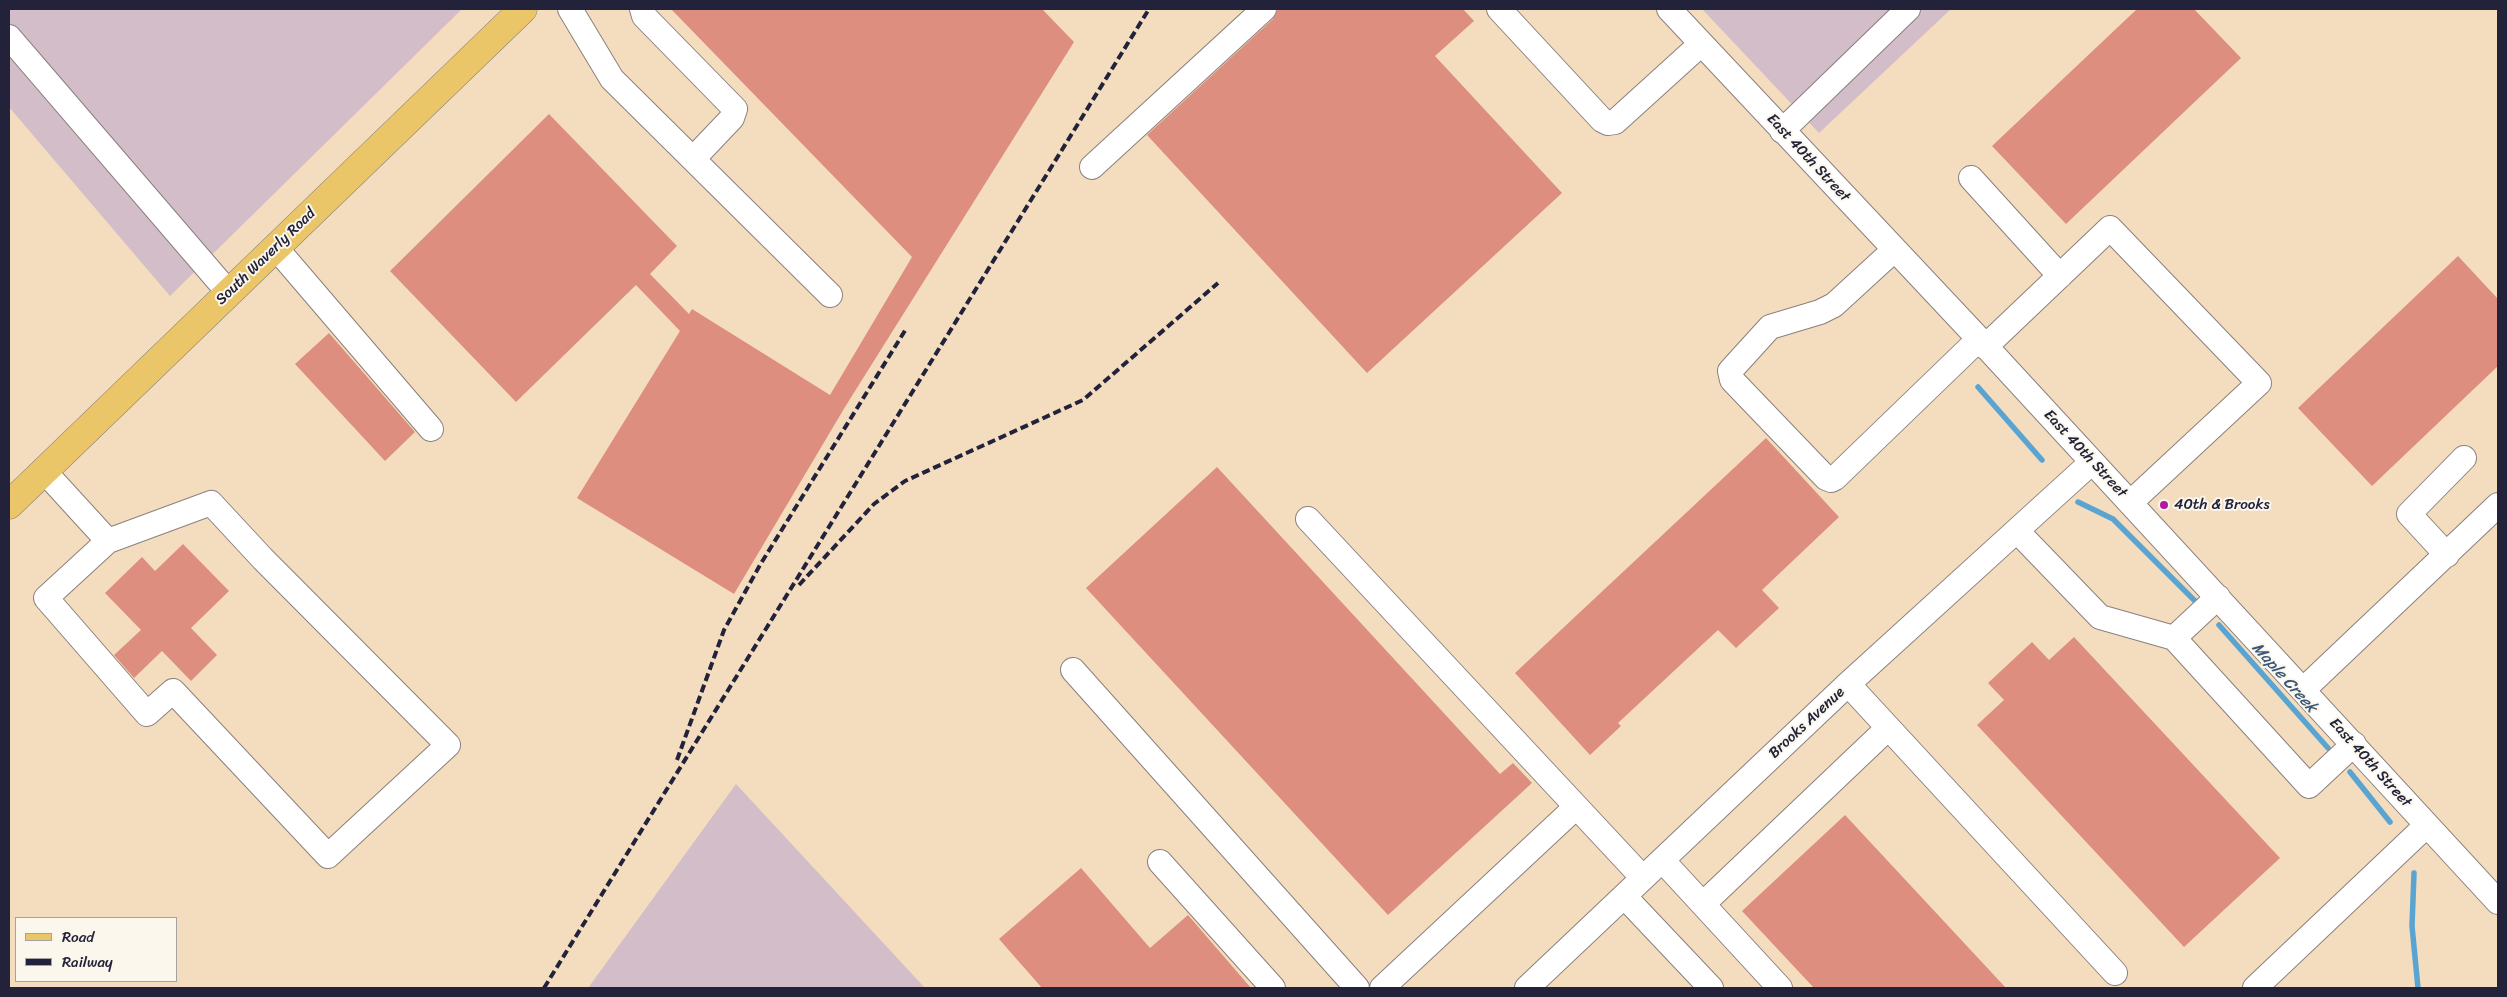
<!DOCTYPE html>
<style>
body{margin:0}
#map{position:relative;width:2507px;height:997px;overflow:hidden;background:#f4ddbf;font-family:Sriracha,sans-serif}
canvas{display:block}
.frame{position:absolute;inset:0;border:10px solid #22223b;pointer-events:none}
.legend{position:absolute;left:15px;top:917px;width:162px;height:65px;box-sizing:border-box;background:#fbf7ec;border:1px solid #a4a2a5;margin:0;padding:6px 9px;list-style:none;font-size:15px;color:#22223b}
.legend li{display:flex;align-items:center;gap:10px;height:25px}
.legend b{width:25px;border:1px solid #a4a2a5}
</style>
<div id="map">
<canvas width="2507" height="997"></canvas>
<div class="frame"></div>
<ul class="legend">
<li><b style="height:6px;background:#eac669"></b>Road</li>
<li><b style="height:6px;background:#22223b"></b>Railway</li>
</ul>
</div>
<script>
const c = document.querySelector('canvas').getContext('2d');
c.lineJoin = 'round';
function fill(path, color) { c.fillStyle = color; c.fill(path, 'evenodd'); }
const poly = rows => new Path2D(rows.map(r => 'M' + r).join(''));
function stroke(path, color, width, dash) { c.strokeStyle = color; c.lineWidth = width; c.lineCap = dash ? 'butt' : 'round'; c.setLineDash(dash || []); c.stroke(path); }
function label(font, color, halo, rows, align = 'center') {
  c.font = font + ' Sriracha,sans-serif'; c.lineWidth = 4; c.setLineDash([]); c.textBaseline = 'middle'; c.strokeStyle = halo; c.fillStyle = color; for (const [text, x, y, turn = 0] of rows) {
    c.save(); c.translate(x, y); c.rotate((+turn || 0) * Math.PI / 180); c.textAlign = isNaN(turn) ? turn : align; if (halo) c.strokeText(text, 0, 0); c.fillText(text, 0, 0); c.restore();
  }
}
fill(poly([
 [9,9,462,9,170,296,9,107],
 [1702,9,1951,9,1819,133],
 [736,784,925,988,588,988]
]), '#d2bdc8');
stroke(poly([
 [1978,387,2042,460],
 [2078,502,2113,519,2196,602],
 [2219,625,2328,748],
 [2350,772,2390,822],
 [2414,873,2412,926,2418,988]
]), '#5aa4d2', 5.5);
fill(poly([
 [671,9,1042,9,1074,42,845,407,734,594,577,498,680,331,636,285,516,402,390,271,549,114,677,246,650,274,689,314,692,309,830,395,912,257],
 [1278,9,1463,9,1474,21,1435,56,1562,193,1367,373,1147,135,1273,19],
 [2137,9,2194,9,2241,58,2066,224,1992,146],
 [2458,256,2498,299,2498,366,2372,486,2298,408],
 [329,333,415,432,385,461,295,364],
 [1766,438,1839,517,1762,590,1779,608,1736,648,1718,630,1618,723,1621,726,1590,755,1515,673],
 [1217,467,1500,774,1513,763,1532,783,1388,915,1086,588],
 [183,544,229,591,191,628,217,655,191,681,162,651,134,678,114,655,141,630,105,593,142,557,155,571],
 [2074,637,2280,858,2184,947,1977,725,2004,700,1988,683,2032,642,2049,660],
 [1845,815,2006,988,1814,988,1742,911],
 [1081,868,1150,948,1188,915,1251,988,1042,988,999,939]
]), '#dd8e7e');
const minor = poly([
 [570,9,612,79,830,295],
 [642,9,644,16,735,109,732,118,693,159],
 [1499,9,1602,120,1608,123,1615,122,1701,44],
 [1669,9,1979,339,2498,902],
 [9,37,229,293],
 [1782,131,1908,9],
 [1092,167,1264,9],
 [1971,178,2060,276],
 [276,248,431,429],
 [1894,250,1834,305,1820,312,1770,327,1730,371,1732,380,1826,478,1831,480,1835,478,1979,339],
 [1985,347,2110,228,2259,383,2130,503],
 [44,471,108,541,46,598,147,714,173,691,328,856,448,745,263,559,211,503,108,541],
 [1308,519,1643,878],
 [2017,531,2100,617,2174,638],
 [2447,555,2409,514,2464,458],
 [2218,597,2174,638,2309,786,2354,744],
 [1073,670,1357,988],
 [1848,684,2115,973],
 [2303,690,2498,505],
 [1662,860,1780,988],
 [1160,862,1273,988],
 [1624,896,1711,988],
 [1703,904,1888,728],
 [1382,988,1576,807],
 [1527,988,1848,684,2092,462],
 [2255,988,2427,825]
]);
const major = poly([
 [9,505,523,9]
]);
stroke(minor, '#8b807d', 26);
stroke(major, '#8b807d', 29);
stroke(minor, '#fff', 24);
stroke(major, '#eac669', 28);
stroke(poly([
 [799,585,874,504,905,481,1083,400,1218,283],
 [677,760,724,630,760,565,906,329],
 [544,988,1149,9]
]), '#22223b', 4, [8, 4]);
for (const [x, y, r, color] of [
 [2164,505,5,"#b5179e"]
]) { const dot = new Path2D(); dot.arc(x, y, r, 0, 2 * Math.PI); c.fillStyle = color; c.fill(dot); stroke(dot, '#fbf7ec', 2); }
label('15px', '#22223b', '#fbf7ec', [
 ["East 40th Street",1808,158,47],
 ["South Waverly Road",266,257,-44],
 ["East 40th Street",2085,454,47],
 ["Brooks Avenue",1807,723,-43],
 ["East 40th Street",2370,763,48]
]);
label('15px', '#22223b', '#fbf7ec', [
 ["40th & Brooks",2174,505]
], 'left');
label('italic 16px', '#385677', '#fbf7ec', [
 ["Maple Creek",2284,678,48]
]);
</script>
